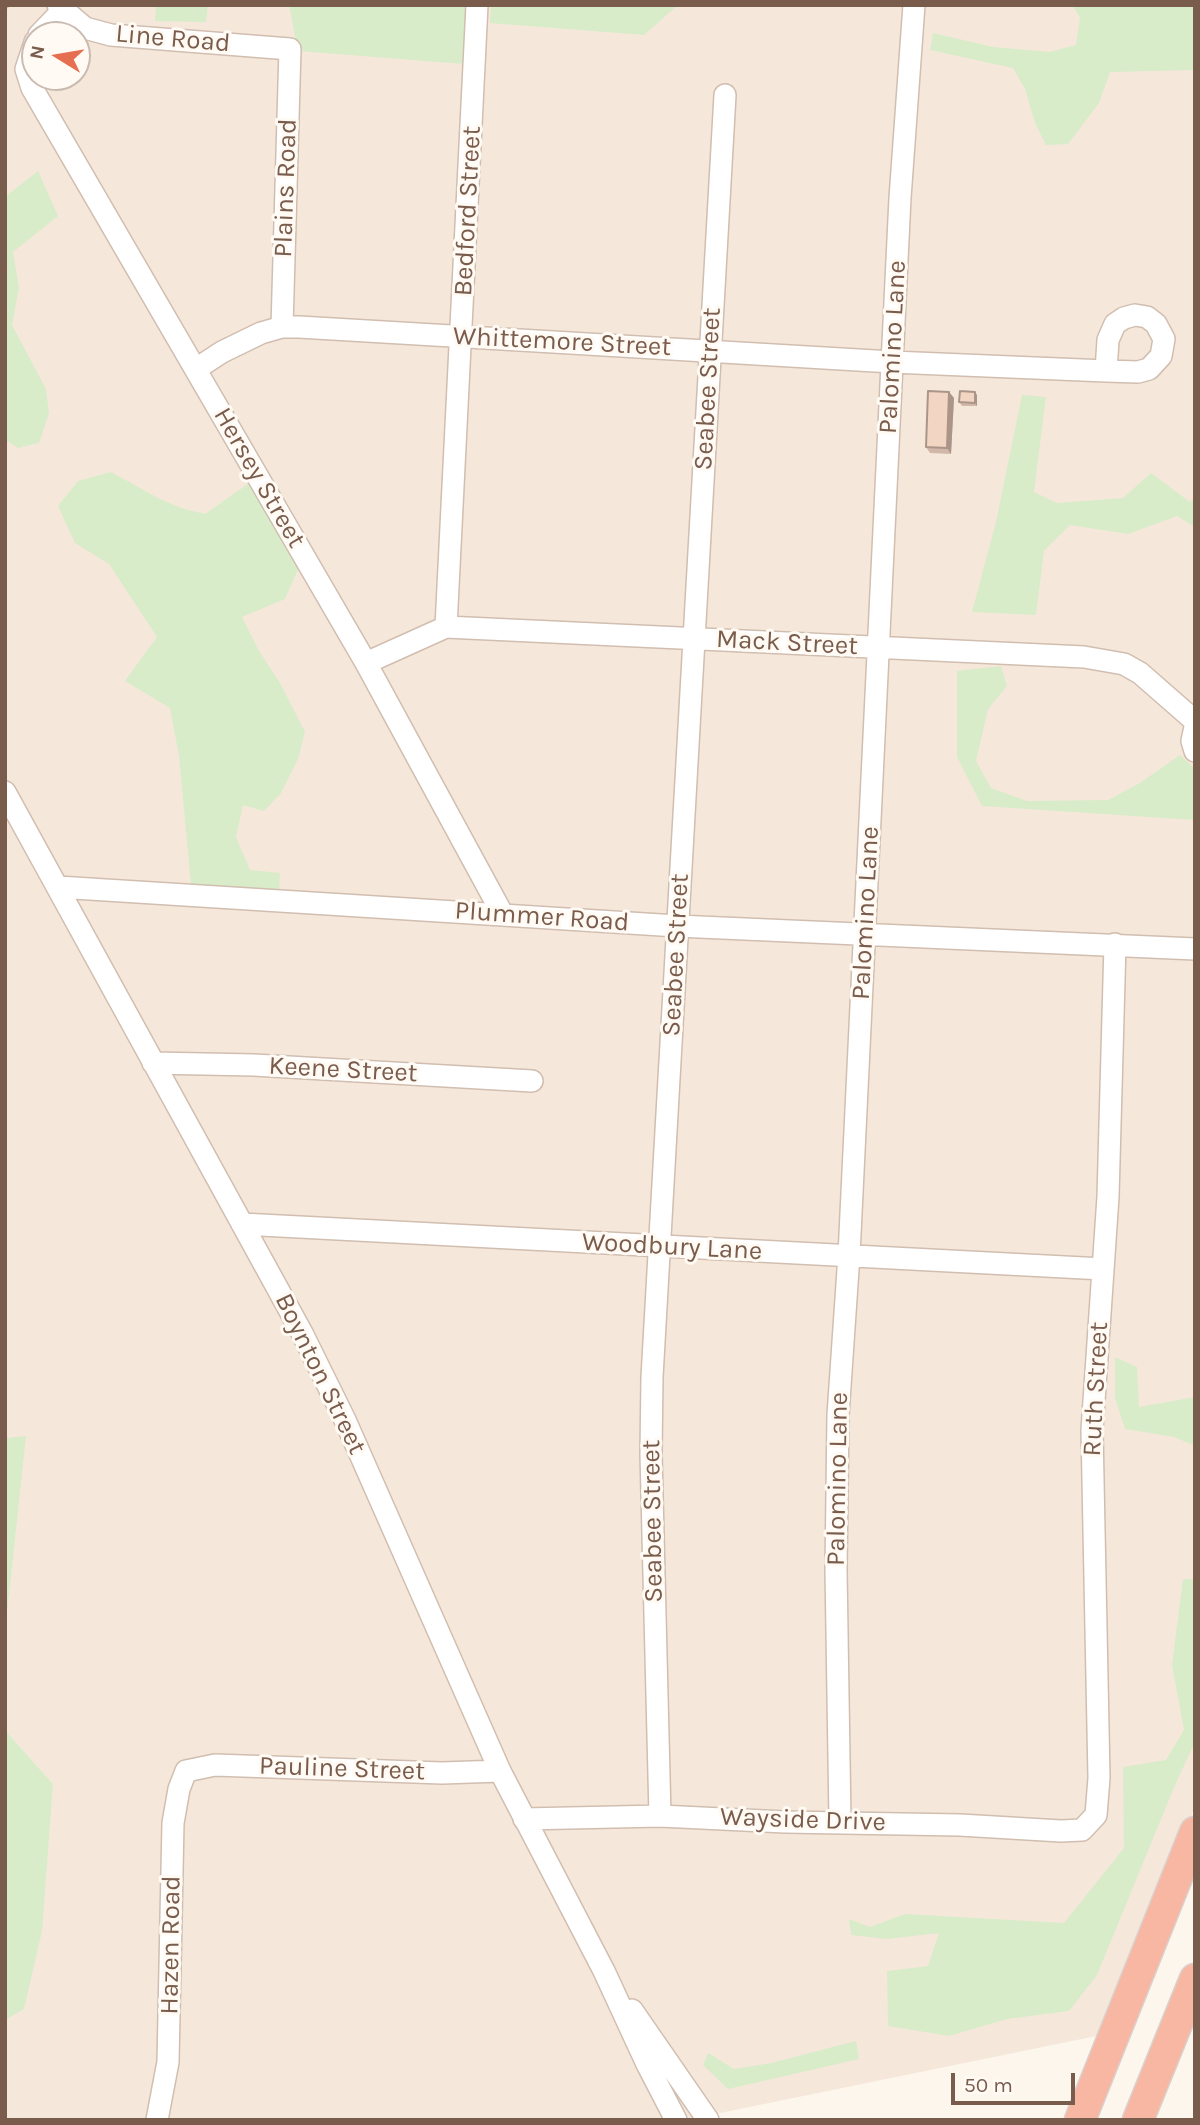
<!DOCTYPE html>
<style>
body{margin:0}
#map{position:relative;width:1200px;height:2125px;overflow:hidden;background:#fdf6ec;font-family:Karla,sans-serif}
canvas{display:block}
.frame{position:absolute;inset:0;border:7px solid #7a5c4d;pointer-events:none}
.north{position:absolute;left:21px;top:21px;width:70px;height:70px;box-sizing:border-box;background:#fffaf3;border:2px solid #cabbb1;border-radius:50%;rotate:281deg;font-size:19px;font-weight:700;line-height:28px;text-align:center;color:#7a5c4d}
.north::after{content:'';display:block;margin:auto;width:24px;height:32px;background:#e76f51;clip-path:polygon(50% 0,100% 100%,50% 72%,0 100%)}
.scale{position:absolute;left:951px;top:2073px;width:124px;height:32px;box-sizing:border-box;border:4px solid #7a5c4d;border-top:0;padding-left:9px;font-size:21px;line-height:24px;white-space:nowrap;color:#7a5c4d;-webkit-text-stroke:5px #fffaf3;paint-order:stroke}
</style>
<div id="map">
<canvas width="1200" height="2125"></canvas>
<div class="frame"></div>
<div class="north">N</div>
<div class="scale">50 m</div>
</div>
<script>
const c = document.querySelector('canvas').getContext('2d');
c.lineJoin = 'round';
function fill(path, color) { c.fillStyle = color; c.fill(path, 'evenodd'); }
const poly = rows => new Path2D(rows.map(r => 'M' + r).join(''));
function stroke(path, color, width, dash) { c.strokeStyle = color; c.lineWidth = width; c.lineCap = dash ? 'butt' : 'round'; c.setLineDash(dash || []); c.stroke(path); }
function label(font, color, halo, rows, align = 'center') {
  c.font = font + ' Karla,sans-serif'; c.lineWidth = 6; c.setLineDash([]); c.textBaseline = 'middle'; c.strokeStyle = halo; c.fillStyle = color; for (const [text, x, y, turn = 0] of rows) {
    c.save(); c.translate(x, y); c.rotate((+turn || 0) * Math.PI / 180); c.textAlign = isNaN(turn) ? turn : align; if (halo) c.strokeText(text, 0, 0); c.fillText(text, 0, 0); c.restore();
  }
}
fill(poly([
 [5,5,1195,5,1195,1805,1116,2032,686,2120,5,2120,5,2020,24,2008,53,1784,5,1730,5,1634,25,1437,5,1438],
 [35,35,77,35,77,77,35,77]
]), '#f5e8da');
fill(poly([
 [156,5,208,5,206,22,155,21],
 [289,5,466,5,464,64,298,51],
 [491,5,678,5,644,35,490,23],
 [1072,5,1195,5,1195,70,1110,72,1099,103,1068,144,1046,145,1035,123,1025,89,1013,68,930,50,933,33,993,47,1049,52,1076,45,1080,17],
 [38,171,58,216,13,252,19,288,12,325,46,389,49,413,39,443,18,448,5,440,5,197],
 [1022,395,1046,397,1034,492,1057,503,1123,498,1151,473,1190,502,1195,497,1195,527,1177,516,1128,534,1070,525,1044,551,1036,615,972,612,996,522],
 [111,472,160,499,181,508,205,514,252,481,300,565,285,599,242,617,259,651,280,683,305,732,298,759,281,793,264,811,243,805,236,837,250,870,280,873,279,894,191,885,179,756,170,708,125,681,157,637,109,564,75,543,58,506,78,481],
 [1001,666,1007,686,988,709,976,761,991,788,1027,801,1108,800,1140,783,1180,755,1195,769,1195,820,982,806,957,757,957,671],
 [1115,1357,1137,1367,1139,1407,1195,1397,1195,1446,1174,1437,1125,1429,1115,1398],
 [26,1436,5,1634,5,1438],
 [1183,1579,1195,1579,1195,1742,1175,1785,1097,1975,1069,2011,1007,2019,949,2036,888,2026,887,1971,928,1966,939,1933,887,1939,851,1935,849,1919,870,1927,905,1914,1064,1923,1124,1848,1123,1767,1166,1760,1184,1730,1172,1665],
 [5,1730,53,1784,42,1931,24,2009,5,2020],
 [856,2041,859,2059,728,2089,703,2065,708,2053,734,2069,771,2063]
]), '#d8ecc9');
const minor = poly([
 [58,5,85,28,111,35,290,49,282,327],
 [39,35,62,11],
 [35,42,26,69,32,88,366,663,503,915],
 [196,369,222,352,261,333,282,327,299,327,892,362,1106,371,1138,372,1149,369,1161,356,1164,339,1156,324,1147,317,1135,315,1124,318,1115,324,1108,340,1106,371],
 [446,627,477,5],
 [366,663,446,627,1084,657,1124,664,1140,673,1195,721],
 [1195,727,1192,741,1195,751],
 [5,792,302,1333,345,1420,500,1771,604,1971,647,2064,676,2120],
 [58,887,677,926,1195,949],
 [153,1063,254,1065,532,1081],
 [242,1224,1103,1269],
 [660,1816,651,1454,652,1377,725,95],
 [524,1819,660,1816,785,1822,960,1825,1061,1831,1082,1830,1096,1815,1099,1778,1092,1430,1108,1197,1115,944],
 [840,1821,836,1569,838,1415,849,1255,900,198,914,5],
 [632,2010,708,2120],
 [157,2120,168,2062,173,1823,179,1789,186,1771,215,1765,442,1773,500,1771]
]);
const highway = poly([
 [1080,2120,1195,1832],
 [1138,2120,1195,1979]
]);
stroke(minor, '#d1beb0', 24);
stroke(highway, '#dad1cd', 33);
stroke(minor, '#fff', 21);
stroke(highway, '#f7b7a3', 30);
fill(poly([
 [5,5,12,5,5,10],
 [949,392,954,398,951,454,930,453,926,447],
 [977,395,977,406,962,406,959,402]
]), '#d1b7a8');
fill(poly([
 [949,392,954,398,951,454,947,448],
 [975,392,977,395,977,406,975,403]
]), '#aa9588');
const building = poly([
 [928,391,949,392,947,448,926,447,928,391],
 [960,391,975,392,975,403,959,402,960,391]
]);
fill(building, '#f3d5c3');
stroke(building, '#aa9588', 2);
label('26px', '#7a5c4d', '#fffaf3', [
 ["Line Road",173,39,5],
 ["Plains Road",286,188,-88],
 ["Bedford Street",468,211,-87],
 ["Whittemore Street",562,342,3],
 ["Palomino Lane",893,347,-87],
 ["Seabee Street",708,389,-87],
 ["Hersey Street",259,478,60],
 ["Mack Street",787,643,3],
 ["Palomino Lane",866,913,-87],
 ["Plummer Road",542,917,4],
 ["Seabee Street",676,955,-87],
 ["Keene Street",343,1070,3],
 ["Woodbury Lane",672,1247,3],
 ["Boynton Street",320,1374,64],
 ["Ruth Street",1096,1389,-87],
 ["Palomino Lane",838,1479,-89],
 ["Seabee Street",653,1521,-91],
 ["Pauline Street",342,1769,2],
 ["Wayside Drive",803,1820,2],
 ["Hazen Road",171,1945,-89]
]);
</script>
